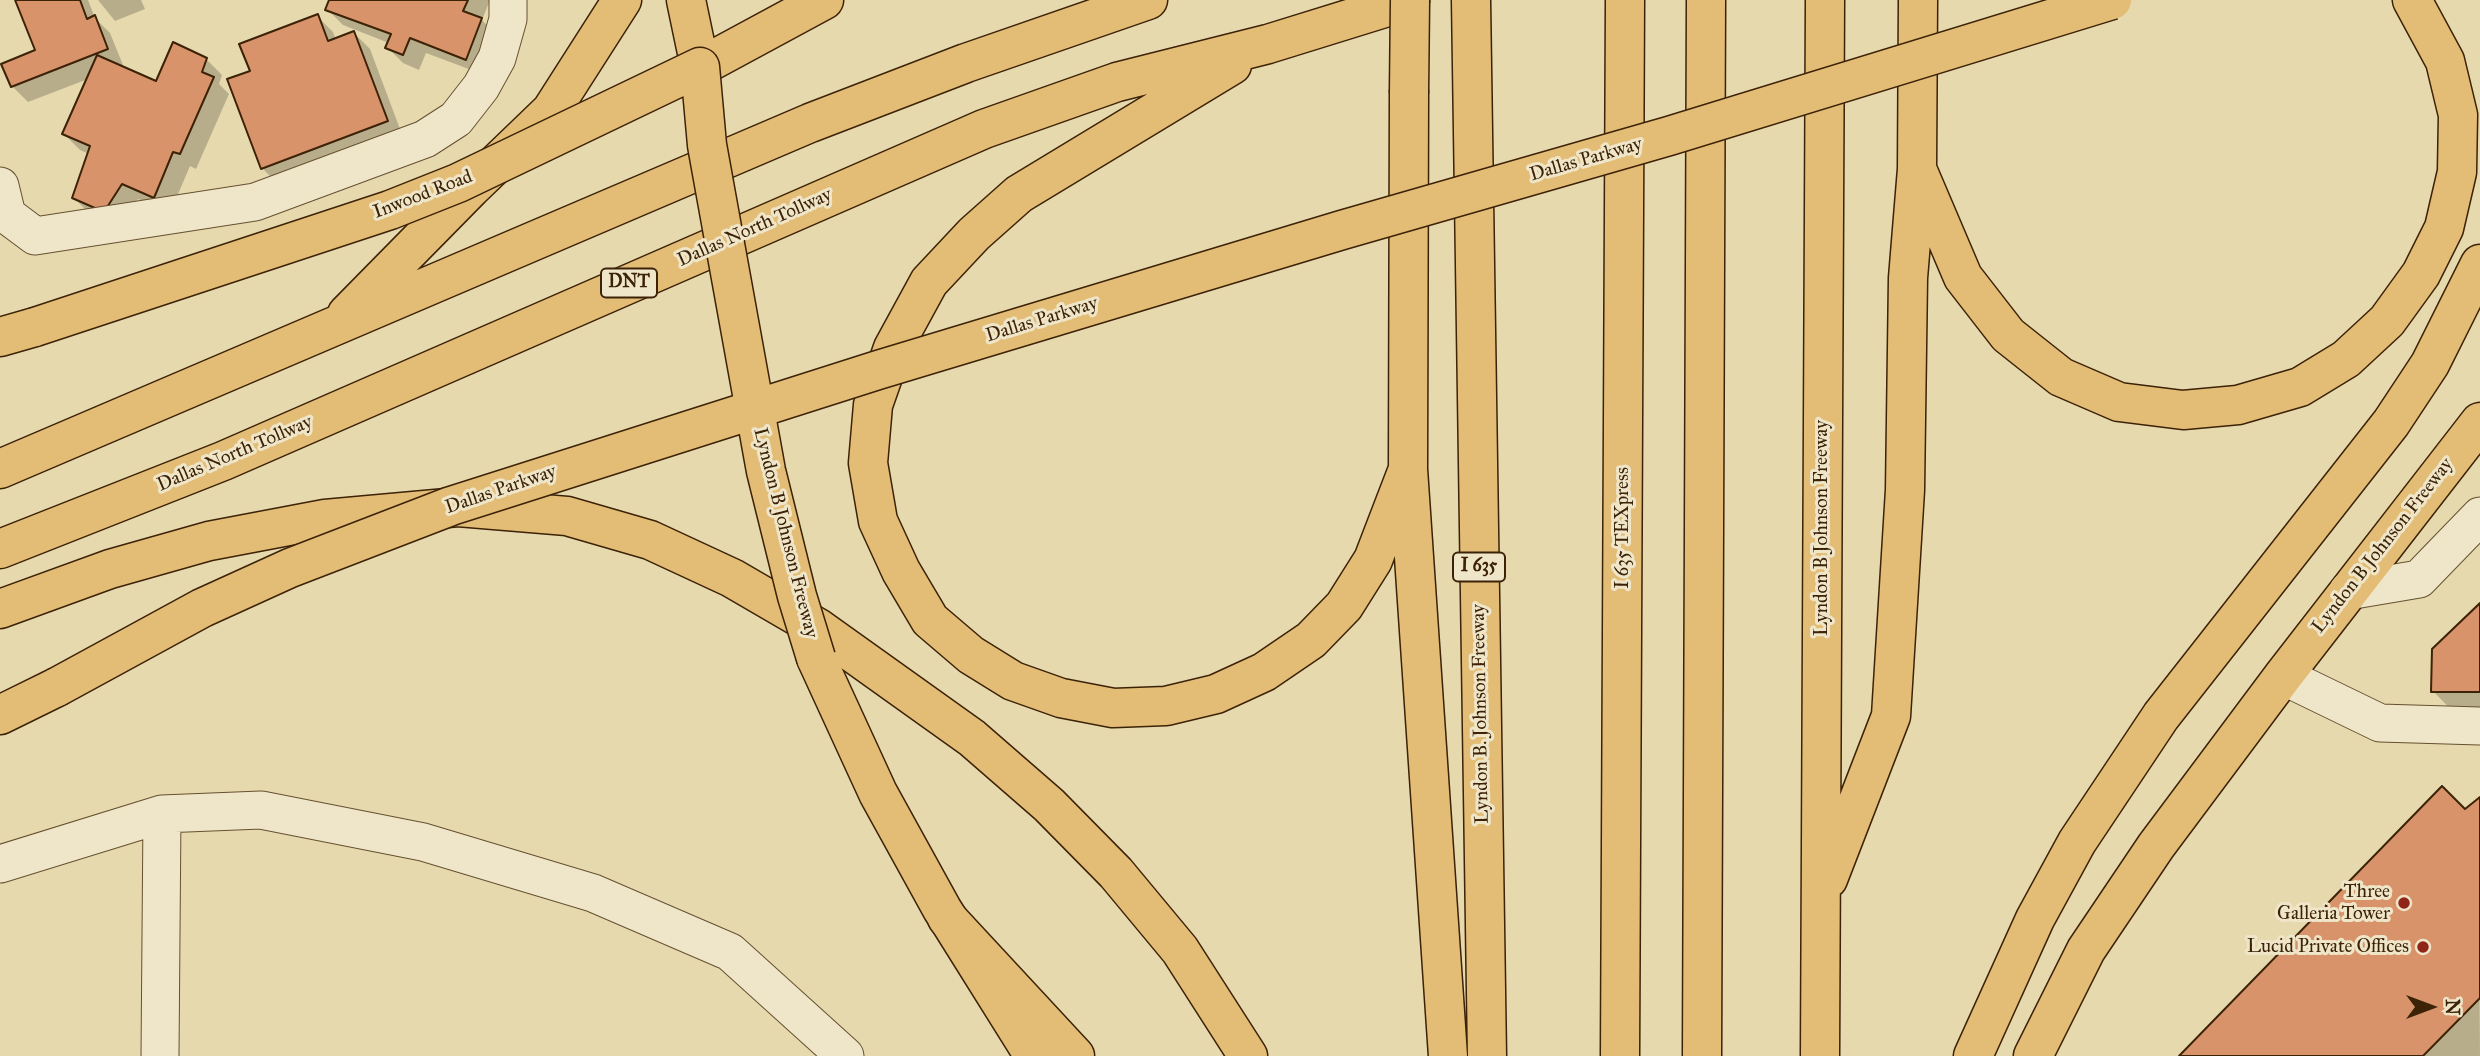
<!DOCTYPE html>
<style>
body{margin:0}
#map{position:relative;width:2480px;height:1056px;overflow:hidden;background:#e6d9ad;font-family:"IM FELL Great Primer",serif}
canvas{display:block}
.north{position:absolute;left:2396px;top:972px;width:70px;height:70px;-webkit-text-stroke:5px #efe6ca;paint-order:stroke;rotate:90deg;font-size:19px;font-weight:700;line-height:28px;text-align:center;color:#3c2207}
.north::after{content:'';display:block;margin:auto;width:24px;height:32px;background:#3c2207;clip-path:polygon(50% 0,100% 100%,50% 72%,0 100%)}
</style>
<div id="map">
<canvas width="2480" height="1056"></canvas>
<div class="north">N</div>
</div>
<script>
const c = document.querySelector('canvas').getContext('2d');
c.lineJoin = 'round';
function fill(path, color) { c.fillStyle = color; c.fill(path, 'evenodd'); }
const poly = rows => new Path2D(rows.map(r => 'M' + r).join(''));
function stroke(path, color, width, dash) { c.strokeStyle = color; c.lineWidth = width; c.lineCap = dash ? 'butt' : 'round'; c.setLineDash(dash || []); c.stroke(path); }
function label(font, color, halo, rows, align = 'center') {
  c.font = font + ' "IM FELL Great Primer",serif'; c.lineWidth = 6; c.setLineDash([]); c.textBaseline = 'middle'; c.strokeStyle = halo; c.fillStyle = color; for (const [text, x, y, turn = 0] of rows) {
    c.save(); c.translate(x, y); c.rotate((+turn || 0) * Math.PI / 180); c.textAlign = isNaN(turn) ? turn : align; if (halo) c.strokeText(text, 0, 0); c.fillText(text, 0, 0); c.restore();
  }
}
fill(poly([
 [17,0,88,0,95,18,110,33,123,65,118,67,157,84,206,59,222,75,219,84,229,94,196,169,190,166,170,213,138,199,121,227,90,214,74,198,89,154,80,150,64,134,88,79,28,102,12,86,37,51],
 [98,0,141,0,145,9,115,21],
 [331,0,490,0,482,20,497,36,482,74,426,53,419,70,403,63,387,47,389,43,343,25,327,9],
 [317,16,333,32,336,40,354,33,370,49,403,137,278,184,262,168,252,72],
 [2480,605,2480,721,2462,721,2433,691],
 [2478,798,2480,1056,2182,1056,2466,812]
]), '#0003');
const building = poly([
 [15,0,80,0,87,19,95,15,108,49,11,87,1,64,35,50,15,0],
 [329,0,468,0,463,11,482,18,466,60,410,38,403,55,385,48,391,34,325,10,329,0],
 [318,14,328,41,354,31,388,121,261,169,227,79,250,71,239,44,318,14],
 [173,42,207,58,202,72,214,77,180,154,173,152,154,198,122,184,104,212,72,198,90,146,62,134,97,55,156,81,173,42],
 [2480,603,2480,692,2431,692,2432,649,2480,603],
 [2442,786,2465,809,2480,797,2480,998,2423,1056,2179,1056,2442,786]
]);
fill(building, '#d8936a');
stroke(building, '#3c2207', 2);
const minor = poly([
 [0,186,7,215,35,236,255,202,425,139,456,119,481,87,497,58,508,19,508,0],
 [2348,591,2419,579,2480,516],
 [2283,676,2380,723,2480,726],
 [0,864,162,814,261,810,423,842,593,893,730,952,845,1056],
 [160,1056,162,814]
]);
const major = poly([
 [686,0,700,67,824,0],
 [0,337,35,327],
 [816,658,878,793,942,909,1034,1056],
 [0,715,57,687],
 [2033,1056,2086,950,2156,846,2283,676,2480,422]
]);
const highway = poly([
 [1471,0,1487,1056],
 [1232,65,1019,194,974,234,929,282,893,348,873,405,868,463,878,521,901,571,930,620,971,655,1013,681,1061,698,1113,708,1166,706,1216,694,1264,672,1311,640,1344,606,1373,560,1408,469],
 [1409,93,1408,469,1448,1056],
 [1917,169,1963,277,2008,335,2061,377,2119,402,2183,410,2238,405,2300,387,2346,359,2387,321,2421,274,2444,228,2457,172,2458,115,2445,61,2412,0],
 [347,314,471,188,551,111,622,0],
 [0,469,810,123,966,63,1148,0],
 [0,549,223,461,984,129,1117,82,1268,44,1410,0],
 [0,609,110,569,209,541,325,519,458,507,567,516,650,540,732,578,818,628,972,738,1049,805,1116,873,1180,950,1248,1056],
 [1828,879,1891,716,1905,490,1908,278,1917,169,1918,0],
 [947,918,1075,1056],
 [1620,1056,1625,0],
 [1702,1056,1706,0],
 [1820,1056,1825,0],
 [1973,1056,2035,919,2077,842,2161,716,2391,423,2430,364,2480,264]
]);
stroke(minor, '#665030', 39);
stroke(major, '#3c2207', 41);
stroke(highway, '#3c2207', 41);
stroke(minor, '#efe6ca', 37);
stroke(major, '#e3bc76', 38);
stroke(highway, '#e3bc76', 38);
const majorBridge = poly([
 [35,327,390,210,458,183,700,67,707,145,766,471,797,596,816,658],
 [57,687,202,608,290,568,451,506,878,370,1342,230,1669,136,2112,0]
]);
const highwayBridge = poly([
 [1409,93,1410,0]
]);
stroke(majorBridge, '#3c2207', 41, []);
stroke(highwayBridge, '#3c2207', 41, []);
stroke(majorBridge, '#e3bc76', 38);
stroke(highwayBridge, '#e3bc76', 38);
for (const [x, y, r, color] of [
 [2404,903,7,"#8f2418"],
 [2423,947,7,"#8f2418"]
]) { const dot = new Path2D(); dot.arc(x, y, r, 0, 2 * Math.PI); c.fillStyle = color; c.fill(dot); stroke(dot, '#efe6ca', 2.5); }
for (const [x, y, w] of [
 [629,283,56],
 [1479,567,52]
]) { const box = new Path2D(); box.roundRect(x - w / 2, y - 14.5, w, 29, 5); c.fillStyle = '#efe6ca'; c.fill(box); stroke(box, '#3c2207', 2); }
label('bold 18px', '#3c2207', null, [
 ["DNT",629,283],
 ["I 635",1479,567]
]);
label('19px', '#3c2207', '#efe6ca', [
 ["Dallas Parkway",1586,160,-16],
 ["Inwood Road",423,195,-21],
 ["Dallas North Tollway",755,228,-24],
 ["Dallas Parkway",1042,320,-17],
 ["Dallas North Tollway",235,454,-23],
 ["Dallas Parkway",501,490,-19],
 ["I 635 TEXpress",1623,528,-90],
 ["Lyndon B Johnson Freeway",1822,528,-90],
 ["Lyndon B Johnson Freeway",785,533,76],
 ["Lyndon B Johnson Freeway",2383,546,-52],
 ["Lyndon B. Johnson Freeway",1481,714,-91]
]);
label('19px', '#3c2207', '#efe6ca', [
 ["Three",2390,892],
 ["Galleria Tower",2390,914],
 ["Lucid Private Offices",2409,947]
], 'right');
</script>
